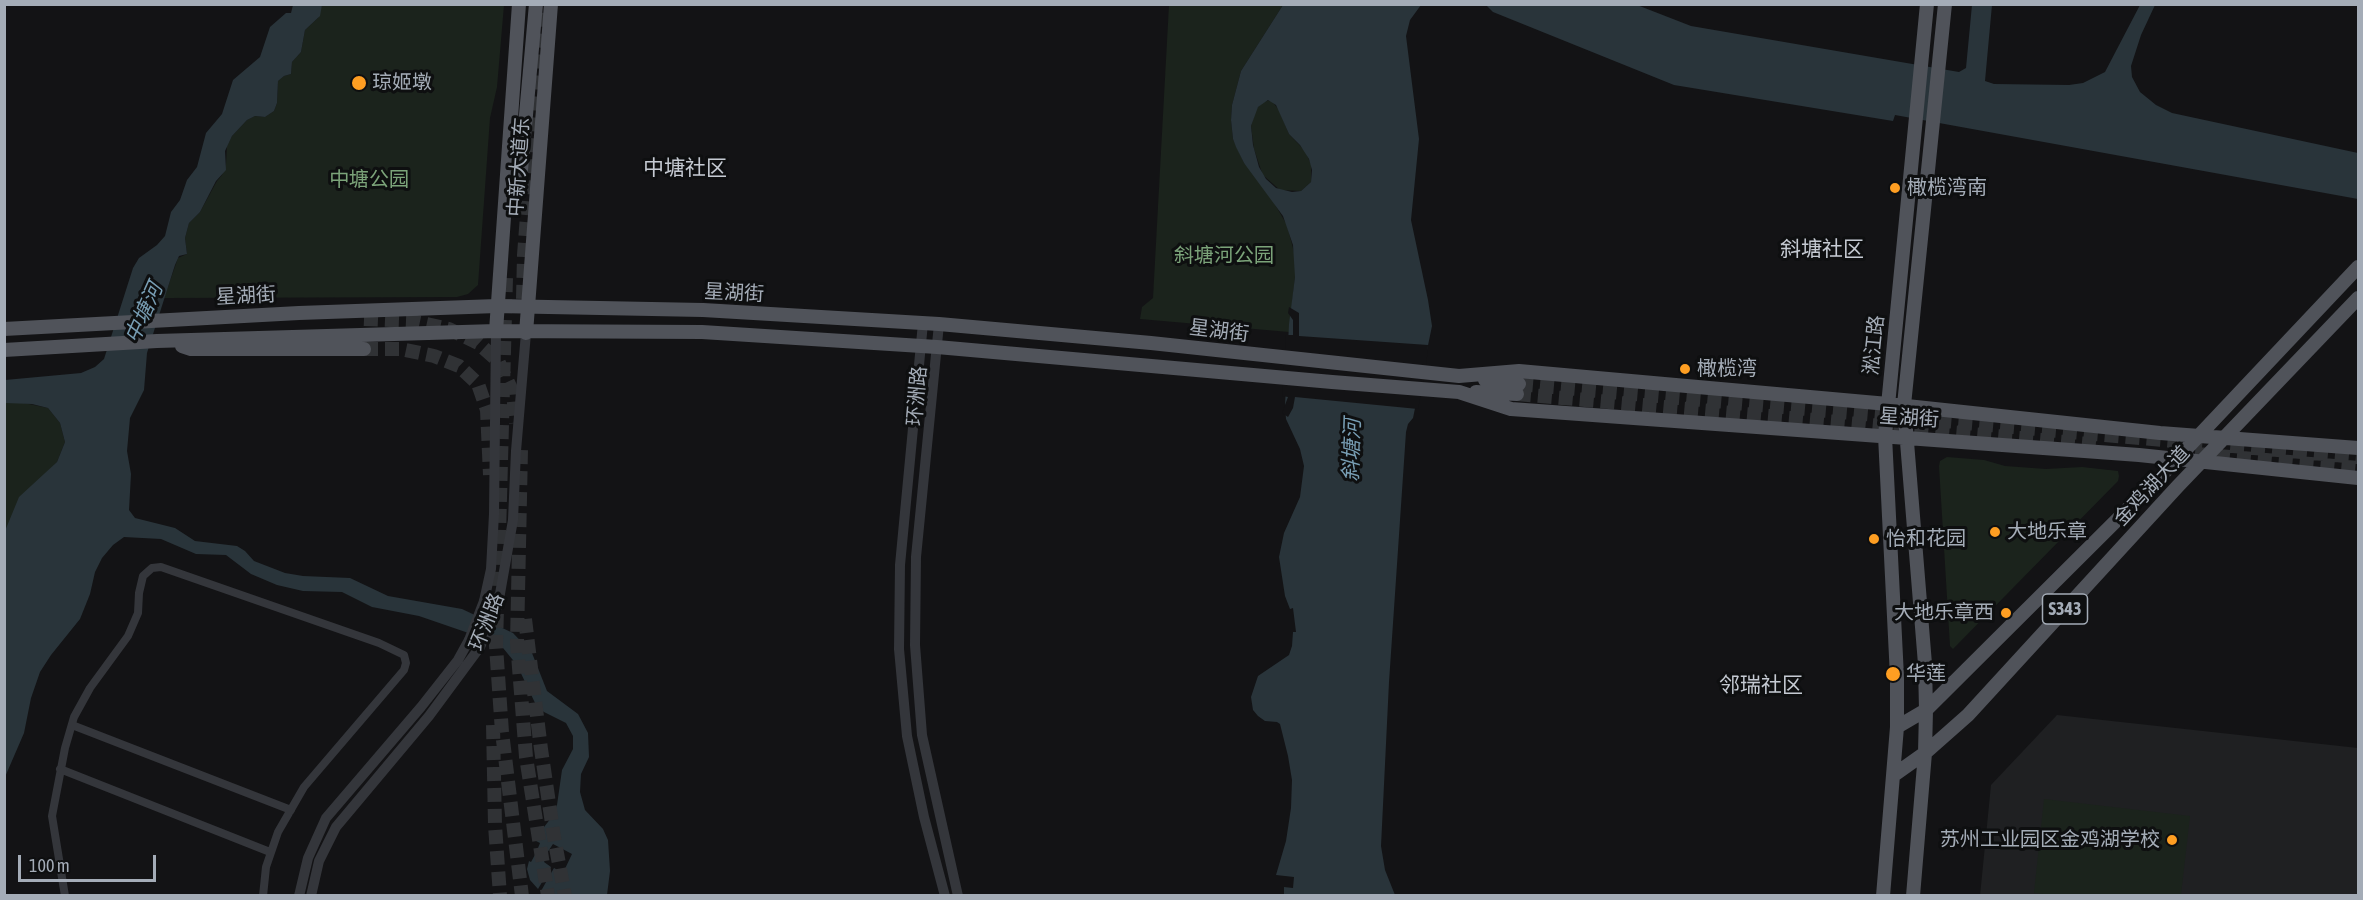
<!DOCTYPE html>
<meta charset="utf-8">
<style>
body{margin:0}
#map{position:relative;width:2363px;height:900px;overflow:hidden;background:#131315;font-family:"Asap Condensed",sans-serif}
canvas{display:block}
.frame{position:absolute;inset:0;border:6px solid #a4acb7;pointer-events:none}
.scale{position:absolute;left:18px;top:855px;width:138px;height:27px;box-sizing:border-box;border:3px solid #a4acb7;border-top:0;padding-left:8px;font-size:18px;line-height:21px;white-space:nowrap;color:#a4acb7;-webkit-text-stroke:4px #0e0f10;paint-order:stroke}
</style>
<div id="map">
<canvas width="2363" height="900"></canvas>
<div class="frame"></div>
<div class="scale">100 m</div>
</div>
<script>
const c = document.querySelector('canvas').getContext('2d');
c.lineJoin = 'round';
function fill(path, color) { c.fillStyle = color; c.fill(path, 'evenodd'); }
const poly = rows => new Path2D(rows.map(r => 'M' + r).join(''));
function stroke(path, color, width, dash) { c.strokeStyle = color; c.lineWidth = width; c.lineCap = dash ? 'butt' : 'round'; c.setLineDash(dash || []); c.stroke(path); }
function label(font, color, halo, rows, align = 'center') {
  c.font = font + ' "Asap Condensed","Noto Sans SC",sans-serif'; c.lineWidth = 6; c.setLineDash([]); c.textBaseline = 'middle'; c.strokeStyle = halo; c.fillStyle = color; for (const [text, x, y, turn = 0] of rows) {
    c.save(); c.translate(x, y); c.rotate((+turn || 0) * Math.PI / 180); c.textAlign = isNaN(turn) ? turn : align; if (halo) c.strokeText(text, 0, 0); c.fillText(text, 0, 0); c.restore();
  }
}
fill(poly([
 [2057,715,2358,748,2358,895,1980,896,1991,785]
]), '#1f2022');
fill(poly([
 [322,5,504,5,497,87,490,118,478,285,468,294,457,297,164,298,178,258,187,254,185,238,189,223,200,212,217,181,222,175,226,164,227,146,232,136,247,120,255,116,265,117,274,111,277,103,278,81,284,76,291,74,292,62,301,52,305,30,318,18],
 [1169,5,1283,5,1241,71,1232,105,1231,120,1233,139,1244,163,1262,173,1254,149,1251,126,1256,109,1263,102,1271,100,1279,110,1289,134,1305,151,1311,164,1311,182,1301,191,1280,190,1264,176,1274,203,1287,225,1295,256,1295,277,1289,332,1140,319,1142,307,1153,298],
 [5,403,24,403,48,408,60,423,65,442,57,462,46,474,5,531],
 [1947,457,1984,460,2005,466,2046,469,2082,467,2118,471,2119,476,2118,481,1953,649,1950,646,1939,466,1940,461],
 [2044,799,2190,816,2181,895,2060,896,2034,893]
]), '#1b231c');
fill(poly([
 [293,5,322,5,320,16,305,30,301,52,292,62,291,74,284,76,278,81,277,103,274,111,265,117,255,116,247,120,232,136,225,151,226,170,216,181,200,212,189,223,185,238,187,254,179,256,175,265,147,353,144,390,130,418,127,451,131,474,129,510,135,518,175,528,195,541,237,546,245,551,254,561,285,573,303,576,350,578,388,596,462,609,513,633,532,653,547,691,578,714,588,733,589,757,581,774,580,792,585,810,603,829,608,840,610,871,607,895,544,895,541,891,554,868,563,873,572,854,553,844,547,853,538,848,540,843,534,840,551,818,557,805,562,770,573,749,573,736,566,723,544,712,536,705,517,665,503,648,483,638,419,616,372,607,342,592,303,591,277,585,251,574,226,555,196,554,161,539,124,537,113,545,102,558,95,572,90,594,80,619,51,655,40,672,31,698,24,733,5,777,5,531,19,497,57,462,65,442,60,423,48,408,32,404,5,403,5,380,81,373,95,367,104,359,133,268,139,258,157,245,165,236,171,212,180,200,187,180,197,167,206,133,222,114,233,80,260,57,270,27,286,13,291,13],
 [1283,5,1421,5,1410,20,1406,36,1419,139,1411,220,1428,300,1432,326,1413,418,1408,424,1406,432,1389,682,1381,846,1385,870,1395,895,1284,895,1284,887,1293,888,1294,877,1276,875,1286,841,1291,808,1292,780,1288,756,1280,724,1277,722,1265,721,1258,716,1253,710,1251,697,1258,676,1289,655,1292,646,1293,632,1296,632,1293,608,1290,609,1285,596,1279,557,1284,533,1300,497,1304,466,1300,449,1286,419,1285,406,1289,324,1295,277,1293,245,1283,216,1244,163,1236,147,1233,139,1231,120,1232,105,1241,71],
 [1268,100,1276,105,1289,134,1300,145,1309,159,1312,170,1311,182,1301,191,1292,192,1276,188,1266,179,1259,167,1253,145,1251,126,1258,107],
 [1486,5,1637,5,1691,26,1959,72,1966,68,1972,5,1992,5,1985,81,1994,84,2069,85,2083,83,2105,72,2140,5,2155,5,2141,35,2131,66,2132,77,2140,92,2156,105,2172,113,2358,153,2358,199,1895,115,1893,121,1674,85,1493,12],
 [536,853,546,858,544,862,551,867,538,889,530,880,527,869,529,861,531,862]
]), '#29343a');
fill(poly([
 [1289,307,1299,313,1299,336,1428,345,1426,369,1418,409,1295,397,1293,408,1288,417,1282,413,1288,397,1282,396,1286,335,1293,335,1293,320,1288,313]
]), '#131315');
stroke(poly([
 [506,278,496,646,502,732,522,896],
 [523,299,524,255,543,4],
 [364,319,412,321,449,329,478,343,498,361,513,393,516,423],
 [364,349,401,349,434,356,459,366,478,384,487,410,490,475],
 [1519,384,2358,457],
 [1517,394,2098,445],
 [521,450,517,642,526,757,548,896],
 [2174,452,2358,468],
 [525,619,541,749,554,837,565,896],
 [493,725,495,825,500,896]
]), '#303235', 14, [14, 7]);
stroke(poly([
 [72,725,291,810],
 [60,769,270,852],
 [65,896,52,816,65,748,74,717,90,688,128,636,138,613,139,593,143,576,152,568,161,567,379,643,404,655,406,663,404,670,304,787,278,832,266,867,263,896]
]), '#34363b', 8);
stroke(poly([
 [923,323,900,565,899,649,907,736,924,817,945,896],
 [939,324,916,557,915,645,922,735,958,896],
 [484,601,491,569,494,514,496,331],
 [498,605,513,520,516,451,526,333],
 [299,896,308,858,326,818,421,707,458,660,469,640],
 [311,896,319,861,336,827,429,716,480,647]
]), '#34363b', 10);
stroke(poly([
 [520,181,536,4],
 [4,329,299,313,497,306,703,310,939,324,1151,343,1459,376,1519,371,1888,404,2160,433,2358,448],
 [496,331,519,4],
 [526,333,551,4],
 [182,346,191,349,364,349],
 [4,350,157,341,496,331,702,332,937,347,1332,382,1459,392,1511,409,2139,455,2358,478],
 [1485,380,1519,384],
 [1476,392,1517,394],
 [1897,727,1926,710,2157,480,2358,267],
 [1894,775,1925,753,1968,715,2178,486,2358,298],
 [1883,896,1897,727,1897,677,1885,436,1927,4],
 [1913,896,1925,753,1926,710,1925,664,1904,405,1945,4]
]), '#50535a', 14);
stroke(poly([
 [469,640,484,601],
 [480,647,498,605]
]), '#34363b', 10);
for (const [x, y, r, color] of [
 [359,83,8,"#fe9e22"],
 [1895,188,6,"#fe9e22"],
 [1685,369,6,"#fe9e22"],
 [1995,532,6,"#fe9e22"],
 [1874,539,6,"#fe9e22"],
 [2006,613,6,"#fe9e22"],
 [1893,674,8,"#fe9e22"],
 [2172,840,6,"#fe9e22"]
]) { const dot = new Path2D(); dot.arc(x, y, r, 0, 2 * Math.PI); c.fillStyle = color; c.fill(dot); stroke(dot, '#0e0f10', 2); }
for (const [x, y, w] of [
 [2065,609,45]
]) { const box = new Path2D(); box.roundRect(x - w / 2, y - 15, w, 30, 4.5); c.fillStyle = '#0e0f10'; c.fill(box); stroke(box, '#a4acb7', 1.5); }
label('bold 18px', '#a4acb7', null, [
 ["S343",2065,609]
]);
label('20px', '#a4acb7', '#0e0f10', [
 ["琼姬墩",372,83],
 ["橄榄湾南",1907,188],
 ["橄榄湾",1697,369],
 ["大地乐章",2007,532],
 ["怡和花园",1886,539],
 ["大地乐章西",1994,613,"right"],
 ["华莲",1906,674],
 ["苏州工业园区金鸡湖学校",2160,840,"right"]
], 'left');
label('20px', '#a4acb7', '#0e0f10', [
 ["中新大道东",519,167,-86],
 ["星湖街",734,293,3],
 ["星湖街",246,296,-3],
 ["星湖街",1219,331,7],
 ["淞江路",1874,345,-84],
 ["环洲路",917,396,-85],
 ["星湖街",1909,418,4],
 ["金鸡湖大道",2152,486,-47],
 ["环洲路",487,622,-68]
]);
label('20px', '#7ba379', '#0e0f10', [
 ["中塘公园",369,180],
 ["斜塘河公园",1224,256]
]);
label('21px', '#c5cad2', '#0e0f10', [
 ["中塘社区",685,168],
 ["斜塘社区",1822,249],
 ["邻瑞社区",1761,685]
]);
label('italic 21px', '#789eb4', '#0e0f10', [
 ["中塘河",144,313,-66],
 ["斜塘河",1352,450,-88]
]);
</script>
